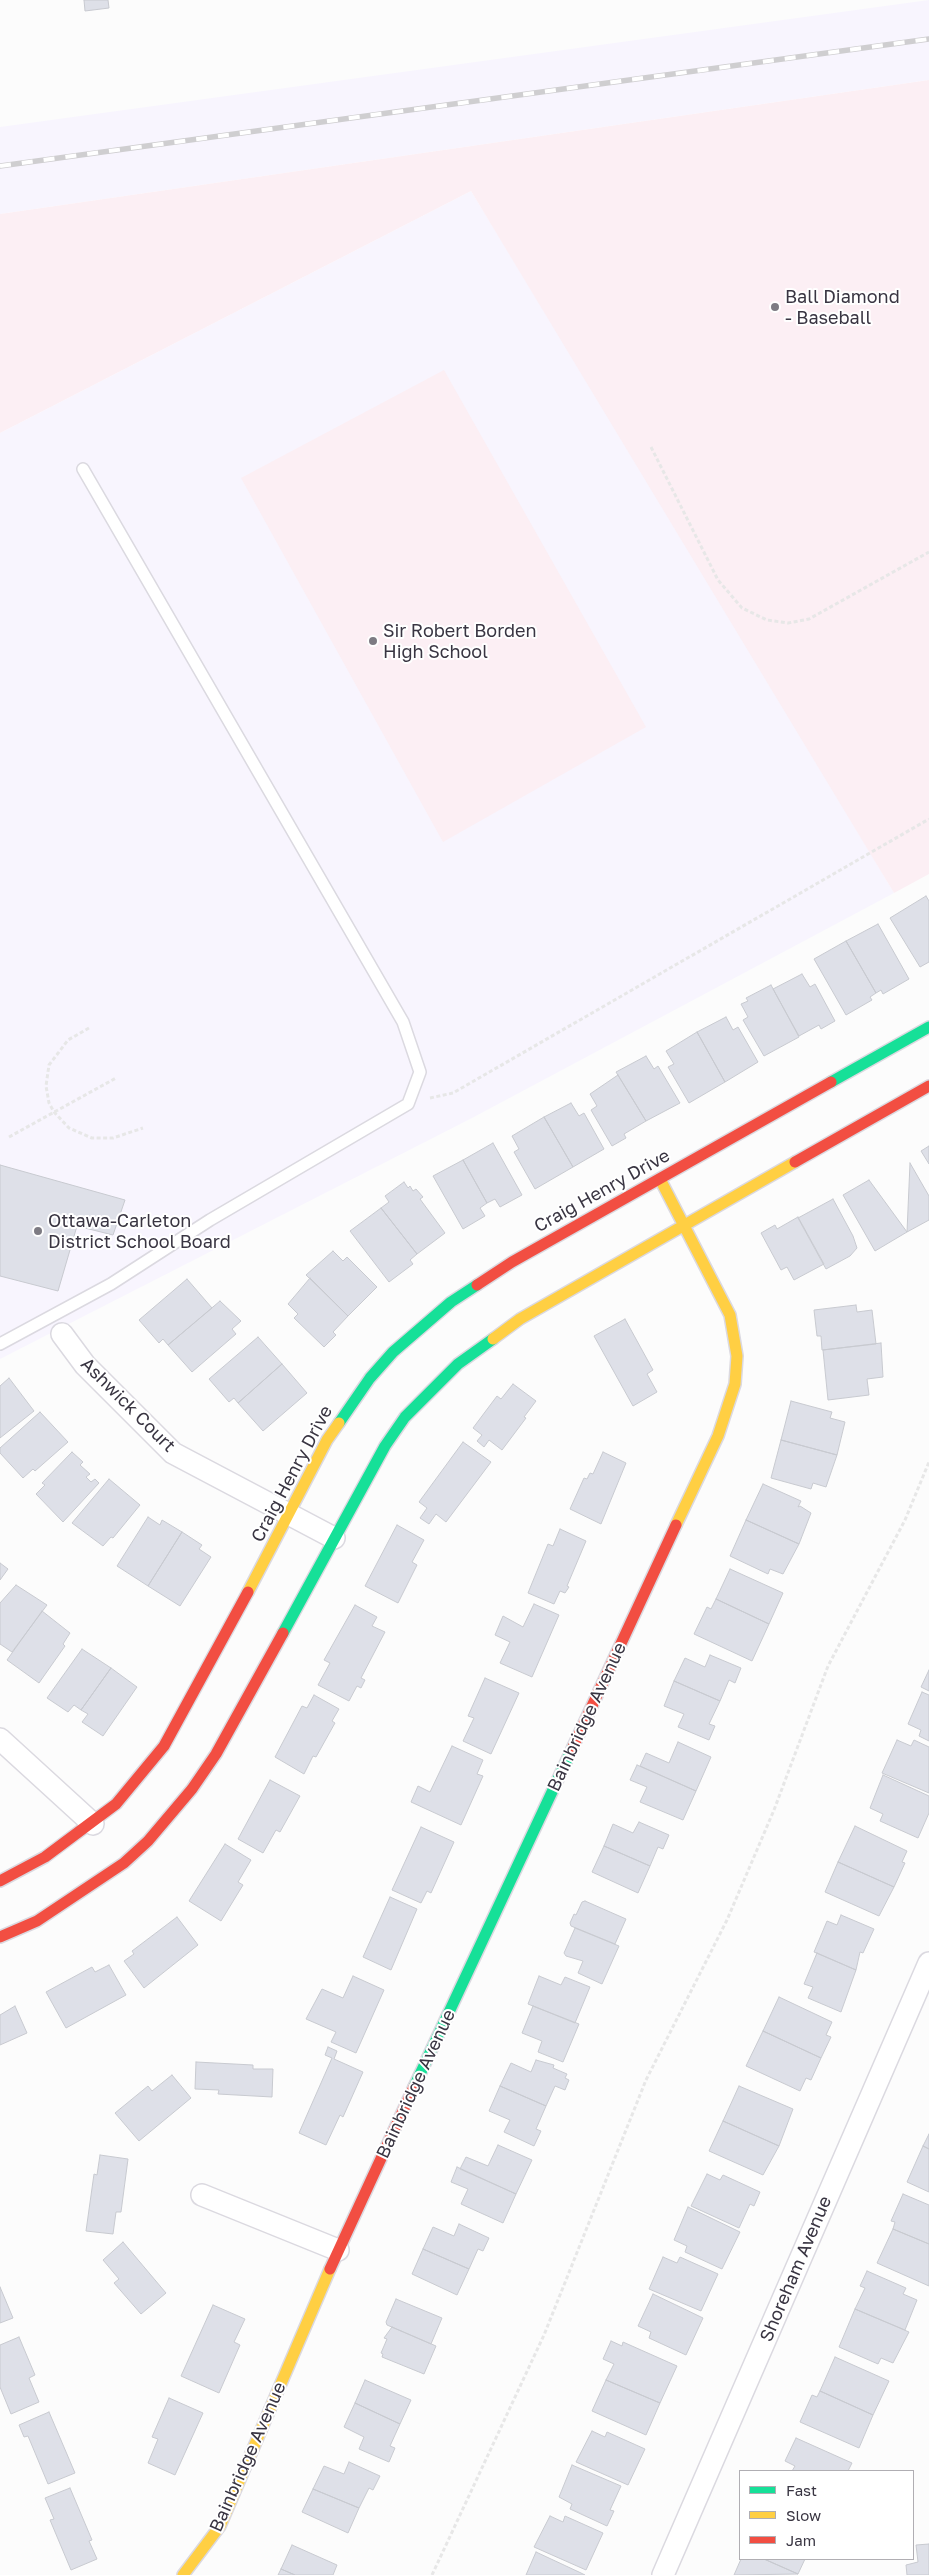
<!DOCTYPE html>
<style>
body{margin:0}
#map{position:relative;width:929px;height:2575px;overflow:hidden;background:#fcfcfc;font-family:"Golos Text",sans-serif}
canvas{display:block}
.legend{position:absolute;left:739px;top:2470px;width:175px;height:90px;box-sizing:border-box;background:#fff;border:1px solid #b0aeb3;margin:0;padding:6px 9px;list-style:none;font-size:15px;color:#393542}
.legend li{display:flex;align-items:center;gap:10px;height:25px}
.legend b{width:25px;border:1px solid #b0aeb3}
</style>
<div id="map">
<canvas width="929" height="2575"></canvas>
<ul class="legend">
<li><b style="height:6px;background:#16e098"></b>Fast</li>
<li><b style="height:6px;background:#ffcf43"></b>Slow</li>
<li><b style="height:6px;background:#f24e42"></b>Jam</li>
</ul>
</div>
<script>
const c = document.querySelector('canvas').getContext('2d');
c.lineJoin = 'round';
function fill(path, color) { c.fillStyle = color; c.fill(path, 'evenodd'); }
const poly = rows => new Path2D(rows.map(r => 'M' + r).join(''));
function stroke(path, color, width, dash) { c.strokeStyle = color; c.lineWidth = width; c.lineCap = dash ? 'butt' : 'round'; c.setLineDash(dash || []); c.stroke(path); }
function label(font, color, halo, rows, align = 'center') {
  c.font = font + ' "Golos Text",sans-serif'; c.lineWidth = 4; c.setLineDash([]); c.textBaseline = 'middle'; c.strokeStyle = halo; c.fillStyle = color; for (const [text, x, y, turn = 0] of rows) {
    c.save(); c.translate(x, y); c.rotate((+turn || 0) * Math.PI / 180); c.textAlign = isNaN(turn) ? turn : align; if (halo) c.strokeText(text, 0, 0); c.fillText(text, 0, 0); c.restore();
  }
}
fill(poly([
 [929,0,929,80,0,214,0,127],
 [471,191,728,611,894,893,472,1118,0,1359,0,433]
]), '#f8f5fe');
fill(poly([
 [929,80,929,874,894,893,471,191,0,433,0,214],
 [444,370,646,727,443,842,241,478]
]), '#fceff4');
const building = poly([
 [84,0,108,0,109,8,85,11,84,0],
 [926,896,929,901,929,962,920,967,890,918,926,896],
 [878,924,909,979,883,994,881,990,876,993,846,941,878,924],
 [846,941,876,993,870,997,872,1000,846,1015,814,959,846,941],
 [802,974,810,987,815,984,835,1021,821,1029,819,1025,799,1036,773,989,802,974],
 [771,985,799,1037,764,1056,743,1020,748,1017,741,1004,748,1001,746,998,771,985],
 [726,1017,733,1030,738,1027,758,1062,725,1082,697,1032,726,1017],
 [697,1032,725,1082,689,1103,668,1067,674,1064,666,1051,697,1032],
 [646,1056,654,1069,658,1066,680,1103,646,1121,616,1072,646,1056],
 [618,1075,646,1121,624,1134,626,1138,612,1146,591,1110,597,1106,590,1094,618,1075],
 [571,1103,579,1116,584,1113,604,1149,573,1167,544,1117,571,1103],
 [544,1117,573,1167,535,1189,514,1152,519,1149,512,1136,544,1117],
 [493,1143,522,1195,500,1207,495,1199,487,1203,463,1160,493,1143],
 [929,1146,929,1164,921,1151,929,1146],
 [463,1160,487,1203,480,1208,485,1216,463,1229,433,1176,463,1160],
 [910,1163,929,1196,929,1220,907,1232,910,1163],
 [0,1165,125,1200,113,1235,77,1226,58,1291,0,1276,0,1165],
 [869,1180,907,1232,875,1251,843,1195,869,1180],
 [404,1182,408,1188,410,1186,413,1191,416,1189,423,1197,420,1199,445,1233,417,1254,381,1208,389,1202,385,1196,404,1182],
 [833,1199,853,1236,857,1248,850,1256,826,1269,798,1218,833,1199],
 [381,1208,417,1254,410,1260,413,1264,389,1282,350,1231,381,1208],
 [798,1217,824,1264,794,1280,787,1267,781,1270,761,1233,775,1225,777,1229,798,1217],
 [333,1251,343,1261,347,1257,377,1287,348,1316,306,1275,333,1251],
 [310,1278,348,1316,333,1332,336,1335,324,1347,294,1318,298,1314,288,1304,310,1278],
 [187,1279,212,1308,168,1345,163,1339,159,1343,139,1320,187,1279],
 [220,1301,241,1321,232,1329,236,1334,192,1372,168,1345,220,1301],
 [856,1305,857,1312,872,1310,876,1344,822,1350,821,1336,817,1336,814,1310,856,1305],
 [625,1319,653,1370,647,1374,657,1392,633,1406,594,1336,625,1319],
 [258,1337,282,1364,238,1403,234,1398,229,1402,209,1379,258,1337],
 [881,1343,883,1377,867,1379,869,1395,828,1400,823,1350,881,1343],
 [282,1364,307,1393,263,1431,238,1403,282,1364],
 [9,1378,34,1411,0,1438,0,1386,9,1378],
 [513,1384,536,1401,524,1417,526,1418,502,1450,489,1440,484,1447,477,1441,482,1435,473,1428,497,1396,501,1399,513,1384],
 [791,1401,832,1412,830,1418,845,1422,837,1455,781,1440,791,1401],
 [40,1412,68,1442,35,1471,33,1469,23,1478,0,1453,0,1448,40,1412],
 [781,1440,837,1455,826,1487,813,1483,811,1489,771,1478,781,1440],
 [463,1442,491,1462,446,1522,436,1514,429,1524,420,1518,427,1508,419,1502,463,1442],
 [72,1452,83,1462,80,1465,90,1474,86,1477,91,1482,95,1479,99,1483,63,1522,36,1494,45,1485,42,1483,72,1452],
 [603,1452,626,1463,601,1524,570,1509,584,1478,587,1479,590,1473,593,1474,603,1452],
 [109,1479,140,1505,113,1538,111,1537,103,1546,72,1523,109,1479],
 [763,1484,801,1501,798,1507,800,1506,811,1513,799,1544,746,1520,763,1484],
 [148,1517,160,1525,162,1520,182,1532,148,1586,117,1566,148,1517],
 [746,1520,799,1544,783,1574,770,1569,768,1574,730,1556,746,1520],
 [397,1525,424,1540,412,1562,417,1565,398,1603,365,1586,397,1525],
 [560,1529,586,1541,567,1586,569,1587,565,1593,560,1591,554,1604,528,1593,548,1544,553,1546,560,1529],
 [182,1532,202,1545,199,1549,211,1557,180,1606,148,1586,182,1532],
 [0,1563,8,1569,0,1580,0,1563],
 [730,1569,783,1593,769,1624,716,1599,730,1569],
 [16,1585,47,1605,12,1652,0,1644,0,1603,16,1585],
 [716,1599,769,1624,752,1661,694,1634,707,1607,711,1609,716,1599],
 [534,1604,559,1615,532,1677,500,1663,510,1642,495,1635,503,1616,523,1627,534,1604],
 [355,1605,377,1617,372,1626,385,1632,361,1678,365,1680,361,1688,357,1686,349,1701,318,1685,330,1663,324,1660,355,1605],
 [42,1611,70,1633,63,1644,65,1646,39,1683,7,1660,42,1611],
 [82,1649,111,1668,81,1710,74,1705,68,1712,47,1698,82,1649],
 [710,1655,741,1668,735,1683,729,1680,720,1701,674,1681,685,1658,705,1667,710,1655],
 [111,1668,137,1687,103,1736,82,1722,88,1714,81,1710,111,1668],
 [929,1670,929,1691,921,1687,929,1670],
 [485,1678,519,1693,491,1754,463,1741,474,1718,468,1716,485,1678],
 [674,1681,720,1701,709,1724,715,1726,709,1740,678,1727,684,1714,664,1706,674,1681],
 [922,1692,929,1695,929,1741,919,1736,921,1730,908,1724,922,1692],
 [314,1695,339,1709,332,1721,335,1723,316,1757,313,1756,304,1774,275,1757,302,1706,307,1708,314,1695],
 [897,1740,911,1746,914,1740,929,1747,929,1793,882,1773,897,1740],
 [678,1742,711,1757,696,1791,640,1766,646,1753,669,1763,678,1742],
 [452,1746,483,1760,477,1774,483,1776,461,1825,411,1802,418,1786,430,1792,452,1746],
 [637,1765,696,1791,683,1820,640,1802,647,1787,630,1780,637,1765],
 [883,1775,929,1796,929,1813,918,1838,880,1821,883,1814,870,1808,883,1775],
 [270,1780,300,1796,280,1832,276,1830,263,1853,238,1839,270,1780],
 [639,1822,669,1835,663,1849,658,1847,650,1866,604,1846,613,1824,633,1833,639,1822],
 [855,1826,907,1851,902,1862,905,1863,894,1887,838,1862,855,1826],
 [421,1827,454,1842,431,1893,427,1891,421,1903,392,1890,421,1827],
 [225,1844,251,1860,238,1882,243,1885,221,1921,189,1901,225,1844],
 [604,1846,650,1866,638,1893,592,1872,604,1846],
 [838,1862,894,1887,879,1916,825,1892,838,1862],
 [390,1897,417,1909,391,1970,363,1957,390,1897],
 [585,1901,626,1919,615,1944,571,1926,570,1923,574,1914,576,1915,582,1902,585,1901],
 [841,1915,874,1929,863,1953,860,1952,856,1970,814,1952,827,1921,837,1925,841,1915],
 [177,1917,198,1945,144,1988,124,1961,134,1954,132,1951,177,1917],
 [575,1928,619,1946,602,1984,578,1973,583,1961,566,1956,564,1953,575,1928],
 [817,1953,856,1970,841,2012,808,1998,813,1987,804,1984,817,1953],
 [109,1965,126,1995,66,2028,46,1992,92,1967,95,1972,109,1965],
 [353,1976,384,1990,356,2053,331,2042,336,2032,306,2019,322,1989,343,1998,353,1976],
 [539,1976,561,1985,565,1977,590,1987,575,2023,528,2004,539,1976],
 [779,1997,832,2022,826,2035,831,2037,821,2058,763,2031,779,1997],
 [15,2006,27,2033,0,2045,0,2015,15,2006],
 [533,2006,579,2024,563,2062,538,2052,542,2041,522,2033,533,2006],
 [763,2031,821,2058,811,2080,806,2078,800,2091,746,2066,763,2031],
 [328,2047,337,2051,334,2059,363,2072,343,2117,340,2115,326,2145,299,2133,332,2058,325,2055,328,2047],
 [536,2060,554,2065,553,2068,567,2074,565,2078,569,2080,565,2090,555,2086,546,2106,500,2086,511,2063,531,2072,536,2060],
 [196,2062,253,2065,253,2069,273,2069,272,2097,218,2094,219,2090,195,2089,196,2062],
 [172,2075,191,2098,139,2141,115,2113,148,2086,152,2091,172,2075],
 [500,2086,546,2106,536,2129,541,2131,534,2146,504,2132,510,2120,489,2111,500,2086],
 [739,2086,793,2109,779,2146,723,2121,739,2086],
 [723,2121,779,2146,763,2175,709,2151,723,2121],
 [929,2134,929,2149,923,2146,929,2134],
 [498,2145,532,2160,516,2194,460,2169,466,2157,488,2166,498,2145],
 [923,2146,929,2149,929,2192,907,2182,923,2146],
 [100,2155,128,2159,121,2212,116,2212,113,2234,86,2231,94,2174,97,2175,100,2155],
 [457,2167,516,2194,503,2223,461,2204,468,2189,451,2182,457,2167],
 [707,2174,720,2180,723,2175,760,2192,754,2206,750,2204,739,2228,691,2206,707,2174],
 [903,2194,929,2205,929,2244,893,2229,895,2222,891,2221,903,2194],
 [688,2207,740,2232,722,2269,685,2252,687,2246,674,2240,688,2207],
 [459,2224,489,2238,483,2251,478,2249,469,2269,423,2249,433,2227,454,2236,459,2224],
 [893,2229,929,2244,929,2286,877,2263,893,2229],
 [123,2242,166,2293,141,2314,114,2283,119,2279,103,2260,123,2242],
 [423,2249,469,2269,457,2295,412,2274,423,2249],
 [663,2257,677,2263,680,2257,718,2274,701,2311,649,2289,663,2257],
 [867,2271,906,2288,903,2294,917,2300,905,2330,855,2309,865,2288,860,2286,867,2271],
 [0,2287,13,2318,0,2323,0,2287],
 [653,2294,703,2318,686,2355,649,2338,651,2332,638,2326,653,2294],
 [396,2299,442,2318,431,2344,387,2325,386,2322,396,2299],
 [213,2305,245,2319,234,2342,240,2345,219,2393,181,2376,213,2305],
 [855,2309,909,2332,893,2363,881,2358,878,2364,839,2347,855,2309],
 [392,2327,436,2346,424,2374,382,2357,383,2354,381,2353,387,2339,384,2338,392,2327],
 [19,2337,35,2375,29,2378,39,2402,11,2414,0,2387,0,2345,19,2337],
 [611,2341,622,2346,623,2342,677,2366,660,2403,606,2380,614,2364,603,2359,611,2341],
 [835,2357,889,2381,873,2415,820,2391,835,2357],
 [365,2380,411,2400,400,2424,355,2403,365,2380],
 [606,2380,660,2403,646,2435,592,2411,606,2380],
 [820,2391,873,2415,859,2448,800,2422,812,2395,817,2397,820,2391],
 [169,2398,203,2413,175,2475,148,2463,158,2439,152,2437,169,2398],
 [355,2403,400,2424,390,2446,395,2448,389,2462,359,2449,364,2437,344,2427,355,2403],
 [49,2412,75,2473,48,2484,28,2436,24,2437,19,2425,49,2412],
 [592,2431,605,2437,607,2432,645,2449,628,2485,576,2462,592,2431],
 [796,2438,852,2463,848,2471,792,2471,795,2466,785,2461,796,2438],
 [349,2462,380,2476,373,2490,369,2488,359,2508,313,2489,324,2466,344,2474,349,2462],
 [572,2465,621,2486,610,2510,614,2511,607,2526,570,2509,572,2504,559,2497,572,2465],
 [70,2488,92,2540,89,2541,97,2559,71,2570,50,2520,54,2519,45,2498,70,2488],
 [313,2489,359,2508,348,2533,302,2512,313,2489],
 [550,2516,563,2522,565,2516,603,2533,586,2570,534,2547,550,2516],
 [929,2544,929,2575,907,2575,906,2565,918,2562,916,2545,929,2544],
 [292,2545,337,2565,333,2575,295,2575,281,2569,292,2545],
 [536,2552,581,2573,585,2575,526,2575,536,2552],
 [741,2559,764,2559,798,2574,734,2575,741,2559],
 [764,2559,805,2559,798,2574,764,2559],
 [281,2569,295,2575,278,2575,281,2569]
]);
fill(building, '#dee0e8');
stroke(building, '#c8cad0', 1);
const lane = poly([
 [0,1344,111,1284,210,1220,408,1104,420,1072,403,1022,83,469]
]);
const street = poly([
 [62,1334,85,1365,173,1453,334,1538],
 [0,1739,93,1824],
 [202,2195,338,2250],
 [663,2575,929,1963]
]);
const fast = poly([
 [831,1082,929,1027],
 [339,1423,370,1378,393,1352,451,1302,477,1285],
 [283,1633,385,1446,405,1417,458,1364,493,1339],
 [414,2087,573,1747]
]);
const slow = poly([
 [660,1179,730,1315,737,1356,735,1384,718,1436,676,1525],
 [493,1339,520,1319,795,1162],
 [248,1592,327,1440,339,1423],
 [183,2575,220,2526,330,2269]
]);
const jam = poly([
 [795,1162,929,1086],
 [477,1285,512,1262,831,1082],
 [573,1747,676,1525],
 [0,1881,45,1857,116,1804,164,1746,248,1592],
 [0,1937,37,1921,124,1863,148,1841,192,1789,216,1754,283,1633],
 [330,2269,414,2087]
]);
stroke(lane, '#dbd9e0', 14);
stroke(street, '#dbd9e0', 24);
stroke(fast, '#dbd9e0', 14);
stroke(slow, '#dbd9e0', 14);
stroke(jam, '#dbd9e0', 14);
stroke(poly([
 [651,447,718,580,742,608,767,620,788,623,809,619,929,552],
 [89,1028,68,1040,49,1065,46,1086,49,1103,54,1112,69,1128,92,1138,113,1138,143,1128],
 [430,1098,453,1093,929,819],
 [9,1137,116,1078],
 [432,2575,544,2335,646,2080,727,1920,774,1810,828,1666,905,1520,929,1462]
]), '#e7e7e7', 3, [4, 2.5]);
stroke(lane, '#fff', 11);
stroke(street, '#fff', 21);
stroke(fast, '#16e098', 11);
stroke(slow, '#ffcf43', 11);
stroke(jam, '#f24e42', 11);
const rail = poly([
 [0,166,929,39]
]);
stroke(rail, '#cfced0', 5.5);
stroke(rail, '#fff', 4, [11]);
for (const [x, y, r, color] of [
 [775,307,5,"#7d7b83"],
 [373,641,5,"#7d7b83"],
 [38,1231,5,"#7d7b83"]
]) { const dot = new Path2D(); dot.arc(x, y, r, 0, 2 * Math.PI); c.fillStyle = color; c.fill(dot); stroke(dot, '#fff', 2); }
label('18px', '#393542', '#fff', [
 ["Ball Diamond",785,297],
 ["- Baseball",785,318],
 ["Sir Robert Borden",383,631],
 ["High School",383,652],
 ["Ottawa-Carleton",48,1221],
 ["District School Board",48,1242]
], 'left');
label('18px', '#393542', '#fff', [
 ["Craig Henry Drive",602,1191,-29],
 ["Ashwick Court",128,1405,45],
 ["Craig Henry Drive",292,1474,-62],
 ["Bainbridge Avenue",587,1717,-65],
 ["Bainbridge Avenue",416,2084,-65],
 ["Shoreham Avenue",796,2269,-67],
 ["Bainbridge Avenue",248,2457,-66]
]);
</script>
